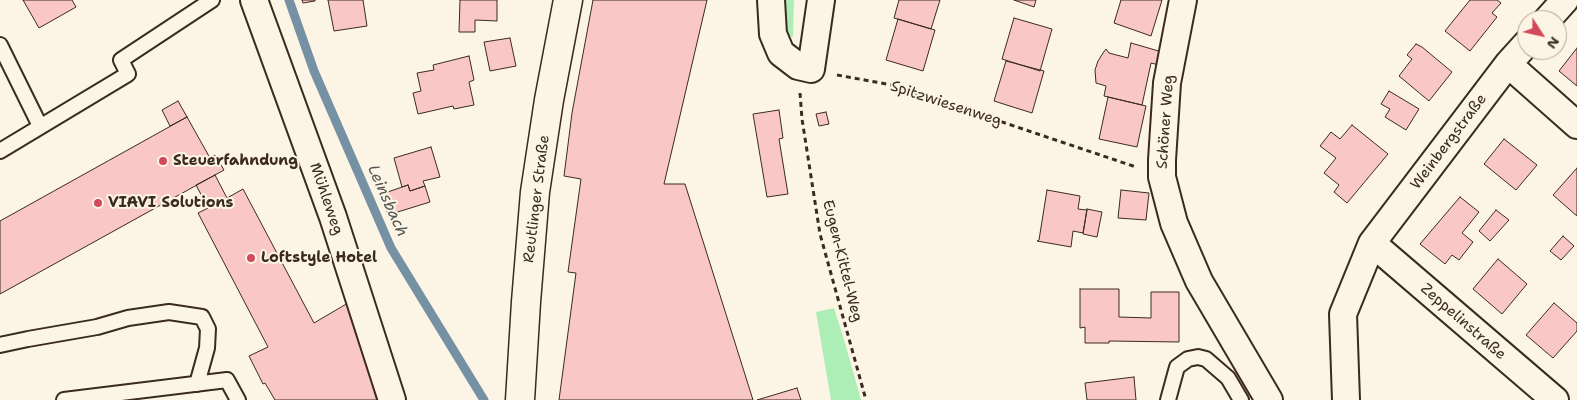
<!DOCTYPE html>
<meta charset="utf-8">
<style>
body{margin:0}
#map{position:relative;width:1577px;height:400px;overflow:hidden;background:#fcf5e5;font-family:"Shantell Sans",sans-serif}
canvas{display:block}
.north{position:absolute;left:1517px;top:10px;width:50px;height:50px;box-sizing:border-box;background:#fcf5e5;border:1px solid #afa495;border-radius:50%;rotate:125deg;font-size:14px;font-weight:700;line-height:20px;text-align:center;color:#3b2a1e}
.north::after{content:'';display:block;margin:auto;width:18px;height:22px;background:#d1495b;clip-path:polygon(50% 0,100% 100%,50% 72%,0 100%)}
</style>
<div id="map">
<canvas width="1577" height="400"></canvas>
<div class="north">N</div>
</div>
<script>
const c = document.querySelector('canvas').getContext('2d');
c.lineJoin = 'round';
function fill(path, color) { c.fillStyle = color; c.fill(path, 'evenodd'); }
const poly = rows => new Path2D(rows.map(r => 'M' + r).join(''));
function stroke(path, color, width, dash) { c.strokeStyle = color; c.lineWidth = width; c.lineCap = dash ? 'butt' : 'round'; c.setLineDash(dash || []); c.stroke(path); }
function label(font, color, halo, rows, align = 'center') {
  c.font = font + ' "Shantell Sans",sans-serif'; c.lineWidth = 4; c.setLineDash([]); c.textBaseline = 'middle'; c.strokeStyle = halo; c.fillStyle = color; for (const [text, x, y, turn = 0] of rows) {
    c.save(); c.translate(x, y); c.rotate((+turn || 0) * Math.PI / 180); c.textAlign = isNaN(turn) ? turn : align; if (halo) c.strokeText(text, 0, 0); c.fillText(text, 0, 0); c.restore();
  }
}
fill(poly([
 [779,0,794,0,793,37,785,35],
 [834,308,845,343,861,400,831,400,816,312]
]), '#adeeb6');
stroke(poly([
 [289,0,314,71,391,248,484,400]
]), '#7691a4', 9);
const building = poly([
 [23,0,72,0,76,7,39,28,23,0],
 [302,0,315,0,315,1,303,3,302,0],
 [328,0,363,0,367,26,334,31,328,0],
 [460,0,497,0,497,21,475,20,475,32,459,32,460,0],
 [593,0,707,0,664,184,685,184,753,400,559,400,576,273,568,272,581,179,564,176,572,113,593,0],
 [899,0,940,0,931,29,894,18,899,0],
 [1014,0,1036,0,1034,7,1014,0],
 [1121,0,1162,0,1151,36,1114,23,1121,0],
 [1470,0,1497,0,1501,3,1492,13,1497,17,1470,51,1445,31,1470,0],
 [1014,18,1052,29,1040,71,1002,59,1014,18],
 [898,19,935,30,923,71,886,60,898,19],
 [510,38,516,66,490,71,484,42,510,38],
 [1131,43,1162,52,1159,65,1151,63,1142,105,1104,96,1106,86,1096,83,1095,70,1098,61,1103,53,1106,49,1109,53,1128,58,1131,43],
 [1416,44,1422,47,1452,72,1429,101,1399,76,1412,59,1407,55,1416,44],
 [1577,48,1577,86,1559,71,1577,48],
 [469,56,474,80,469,82,474,105,454,109,453,106,418,114,413,93,421,91,417,73,434,70,433,65,469,56],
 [1006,61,1044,71,1032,113,994,101,1006,61],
 [1389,91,1419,109,1406,130,1385,117,1390,109,1381,104,1389,91],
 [1108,97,1146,106,1137,147,1099,139,1108,97],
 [178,101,187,117,170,126,162,110,178,101],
 [779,110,783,138,779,139,788,194,767,197,753,114,779,110],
 [826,112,829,124,819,126,816,114,826,112],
 [187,117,210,158,215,155,224,170,0,294,0,221,187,117],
 [1352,125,1388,154,1347,203,1334,192,1339,185,1324,173,1336,158,1320,146,1331,132,1340,139,1352,125],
 [1504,139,1537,165,1516,190,1484,164,1504,139],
 [431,147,440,177,423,181,425,186,410,191,408,185,402,187,394,158,431,147],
 [1577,168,1577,216,1553,195,1577,168],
 [215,175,227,198,243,189,314,323,348,303,377,400,275,400,265,383,263,384,249,356,268,347,198,213,208,208,196,185,215,175],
 [408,185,410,191,425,186,430,202,388,215,382,194,408,185],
 [1047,190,1080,196,1078,209,1087,210,1083,233,1073,231,1071,247,1037,241,1039,240,1047,190],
 [1121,190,1149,193,1146,220,1118,218,1121,190],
 [1460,197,1479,212,1462,233,1473,242,1459,260,1452,255,1445,264,1420,244,1460,197],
 [1087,209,1102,212,1097,237,1083,234,1087,209],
 [1496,210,1509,220,1490,241,1479,231,1496,210],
 [1563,236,1574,246,1561,260,1550,251,1563,236],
 [1498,259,1527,284,1502,314,1473,289,1498,259],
 [1080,289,1119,289,1119,317,1151,318,1151,292,1179,292,1179,342,1109,341,1109,343,1085,343,1085,327,1080,328,1080,289],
 [1554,303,1577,323,1577,331,1553,358,1526,335,1554,303],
 [1134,377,1136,400,1087,400,1085,383,1134,377],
 [797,388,801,400,757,400,797,388]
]);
fill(building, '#f9c8c6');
stroke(building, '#3b2a1e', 1);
const lane = poly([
 [0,45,40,126],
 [0,151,128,74,121,60,212,0],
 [0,345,28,339,97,327,128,318,169,312,202,317,208,329,207,348,197,384],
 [64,400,227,380,238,400],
 [1168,400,1177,367,1188,359,1198,357,1206,359,1228,378,1241,400]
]);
const street = poly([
 [254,0,333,217,392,400],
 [771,0,773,34,781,53,798,66,811,69,821,0],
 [1183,0,1167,83,1162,160,1162,177,1174,223,1199,281,1269,400],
 [1547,20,1565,0],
 [1508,64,1577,125],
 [1372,243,1555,400],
 [1346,400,1343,314,1372,243,1508,64,1527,43]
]);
const secondary = poly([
 [520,400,526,302,535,192,549,100,568,0]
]);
stroke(lane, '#3b2a1e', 18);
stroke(street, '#3b2a1e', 30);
stroke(secondary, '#3b2a1e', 31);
stroke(poly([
 [837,75,892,85,1136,167],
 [800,93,802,119,820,234,866,400]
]), '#3b2a1e', 3, [5, 4]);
stroke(lane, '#fcf5e5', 14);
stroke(street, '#fcf5e5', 26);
stroke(secondary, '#fcf5e5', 28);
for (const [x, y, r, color] of [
 [163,161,5,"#d1495b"],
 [98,203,5,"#d1495b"],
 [251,258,5,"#d1495b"]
]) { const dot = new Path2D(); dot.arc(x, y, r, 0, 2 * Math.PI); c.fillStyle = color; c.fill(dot); stroke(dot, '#fcf5e5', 2); }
label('15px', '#3b2a1e', '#fcf5e5', [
 ["Spitzwiesenweg",946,104,18],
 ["Schöner Weg",1166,122,-86],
 ["Weinbergstraße",1449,142,-53],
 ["Mühleweg",326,199,71],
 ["Reutlinger Straße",537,199,-83],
 ["Eugen-Kittel-Weg",842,261,76],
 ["Zeppelinstraße",1463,322,41]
]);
label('bold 15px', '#3b2a1e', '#fcf5e5', [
 ["Steuerfahndung",173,161],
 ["VIAVI Solutions",108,203],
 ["Loftstyle Hotel",261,258]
], 'left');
label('italic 16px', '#545556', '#fcf5e5', [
 ["Leinsbach",387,201,66]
]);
</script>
